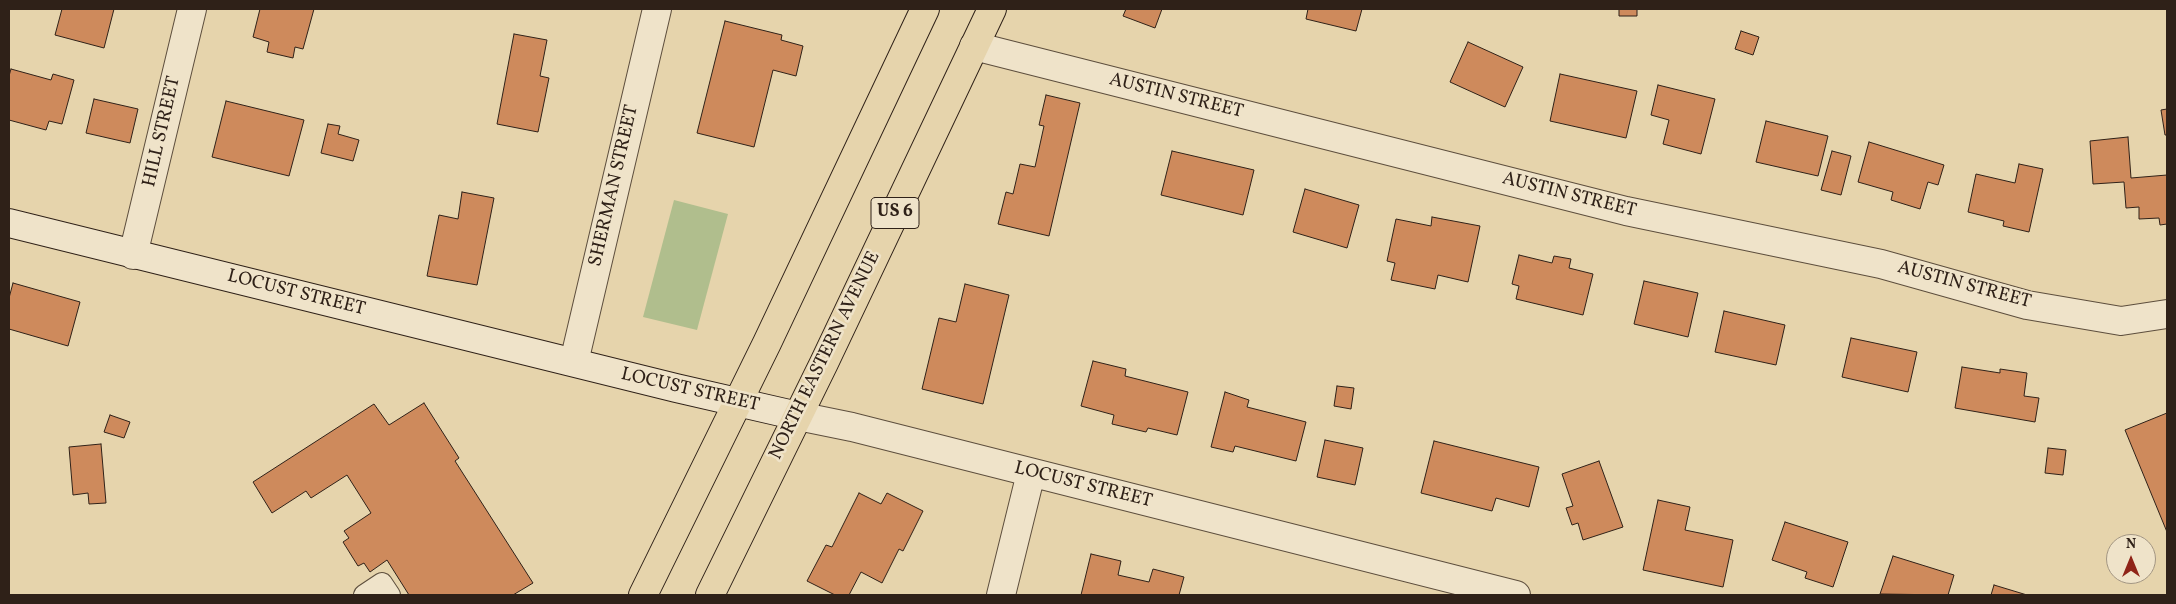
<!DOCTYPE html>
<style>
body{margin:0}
#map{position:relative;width:2176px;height:604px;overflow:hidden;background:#e6d4ac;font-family:Vollkorn,serif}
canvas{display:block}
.frame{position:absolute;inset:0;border:10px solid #2f2118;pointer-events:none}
.north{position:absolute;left:2106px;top:534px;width:50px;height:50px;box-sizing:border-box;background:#efe3c9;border:1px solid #a29582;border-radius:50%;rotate:0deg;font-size:14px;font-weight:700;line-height:20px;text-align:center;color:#2f2118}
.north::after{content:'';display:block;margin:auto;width:18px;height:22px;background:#8f2418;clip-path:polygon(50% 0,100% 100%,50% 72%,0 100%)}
</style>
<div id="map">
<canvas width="2176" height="604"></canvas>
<div class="frame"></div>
<div class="north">N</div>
</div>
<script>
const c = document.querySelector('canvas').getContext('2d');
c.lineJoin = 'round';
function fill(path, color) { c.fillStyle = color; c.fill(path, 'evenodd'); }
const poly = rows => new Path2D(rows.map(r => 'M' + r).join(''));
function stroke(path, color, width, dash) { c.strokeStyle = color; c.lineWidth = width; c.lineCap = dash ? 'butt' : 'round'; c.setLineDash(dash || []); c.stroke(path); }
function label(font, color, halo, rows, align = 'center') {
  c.font = font + ' Vollkorn,serif'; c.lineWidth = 5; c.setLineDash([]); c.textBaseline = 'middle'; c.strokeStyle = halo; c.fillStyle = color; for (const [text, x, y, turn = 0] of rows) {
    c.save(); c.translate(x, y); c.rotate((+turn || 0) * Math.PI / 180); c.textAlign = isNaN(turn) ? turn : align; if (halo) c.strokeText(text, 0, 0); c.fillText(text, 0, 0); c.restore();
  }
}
fill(poly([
 [674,200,728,214,697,330,643,317]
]), '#b0be8d');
const building = poly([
 [62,9,114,9,104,48,55,35,62,9],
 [260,9,314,9,303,49,295,47,293,58,267,52,269,42,253,37,260,9],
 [1126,9,1162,9,1155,28,1123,16,1126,9],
 [1308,9,1362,9,1356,31,1306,19,1308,9],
 [1619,9,1637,9,1637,16,1619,16,1619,9],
 [725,21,782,35,781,40,803,46,796,76,773,70,754,147,697,133,725,21],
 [1741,31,1759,37,1753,55,1735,49,1741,31],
 [514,34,547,40,540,76,549,78,538,132,497,124,514,34],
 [1468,42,1523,67,1505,107,1450,82,1468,42],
 [11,69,51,80,53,74,74,80,62,124,49,121,46,130,9,120,9,76,11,69],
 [1560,74,1637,91,1626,138,1550,121,1560,74],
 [1658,85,1715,99,1701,154,1663,144,1669,120,1651,115,1658,85],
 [1046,95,1080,103,1049,236,998,224,1006,192,1013,194,1020,164,1035,167,1044,126,1039,125,1046,95],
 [94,99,138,109,130,143,86,133,94,99],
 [226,101,304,120,289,176,212,157,226,101],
 [2167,109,2167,135,2165,135,2161,110,2167,109],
 [1766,121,1828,136,1818,176,1756,162,1766,121],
 [328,124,340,126,338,134,359,140,353,161,321,153,328,124],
 [2128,137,2131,178,2167,175,2167,224,2160,225,2159,218,2139,219,2139,207,2126,208,2124,182,2093,184,2090,141,2128,137],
 [1869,142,1944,165,1938,185,1928,182,1920,209,1891,200,1893,192,1858,182,1869,142],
 [1172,151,1254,170,1243,215,1161,195,1172,151],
 [1832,151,1851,156,1841,195,1821,190,1832,151],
 [2019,164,2043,169,2029,232,2003,226,2004,221,1968,212,1976,174,2015,183,2019,164],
 [1305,189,1359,205,1347,248,1293,232,1305,189],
 [462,192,494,198,477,285,427,276,439,215,458,219,462,192],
 [1432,217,1480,226,1468,282,1438,275,1435,289,1391,280,1395,263,1387,261,1396,219,1431,226,1432,217],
 [1519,255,1552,263,1554,256,1571,259,1569,268,1593,274,1583,315,1516,299,1519,286,1512,284,1519,255],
 [1644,281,1698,293,1688,337,1634,324,1644,281],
 [13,283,80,302,68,346,9,329,9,298,13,283],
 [965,284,1009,295,983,404,922,389,939,318,956,322,965,284],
 [1724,311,1785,325,1776,365,1715,352,1724,311],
 [1851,338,1917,352,1908,392,1842,377,1851,338],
 [1093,361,1126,369,1125,376,1188,392,1177,435,1148,428,1146,432,1112,424,1114,415,1081,406,1093,361],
 [1962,367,2000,373,2000,369,2027,373,2024,396,2039,398,2035,422,1955,408,1962,367],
 [1337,386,1354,388,1351,409,1334,406,1337,386],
 [1225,392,1249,400,1247,407,1306,422,1296,461,1235,446,1233,452,1211,447,1225,392],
 [424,403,459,458,455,461,533,583,513,595,409,595,387,560,370,572,364,563,358,566,343,542,349,538,344,531,371,513,347,475,311,498,306,491,272,513,253,482,374,404,389,425,424,403],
 [2167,413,2167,532,2125,430,2167,413],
 [110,415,130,422,124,438,104,432,110,415],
 [1325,440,1363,448,1355,485,1317,477,1325,440],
 [1434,441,1539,467,1529,507,1496,498,1492,511,1421,493,1434,441],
 [101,444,106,503,89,504,88,493,73,495,69,447,101,444],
 [2048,448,2066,450,2063,475,2045,473,2048,448],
 [1599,461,1623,527,1583,540,1578,523,1572,525,1566,508,1573,506,1562,474,1599,461],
 [859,493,881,504,887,493,923,511,903,551,899,549,882,583,861,572,849,595,835,595,807,581,826,545,832,547,859,493],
 [1658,500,1690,507,1685,530,1733,540,1723,587,1643,570,1658,500],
 [1785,522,1848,542,1833,587,1805,578,1807,572,1772,560,1785,522],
 [1091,554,1121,561,1118,575,1149,582,1153,569,1184,577,1179,595,1081,595,1091,554],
 [1893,556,1954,575,1948,595,1880,594,1893,556],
 [1994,585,2027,595,1991,595,1994,585]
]);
fill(building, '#ce8a5c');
stroke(building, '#2f2118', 1);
const lane = poly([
 [364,595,382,583,390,595]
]);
const street = poly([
 [974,46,1626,211,1881,264,2027,305,2121,321,2167,314],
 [133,255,192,9],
 [574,362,657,9],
 [798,416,852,427,1516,595],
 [1001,595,1031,473]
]);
const secondary = poly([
 [9,223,676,388,798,416]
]);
const primary = poly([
 [643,595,767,343,925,9],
 [710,595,824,363,992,9]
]);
stroke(lane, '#5d4e3d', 22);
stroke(street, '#5d4e3d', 30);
stroke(secondary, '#2f2118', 30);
stroke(primary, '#2f2118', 30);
stroke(lane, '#efe3c9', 20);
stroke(street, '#efe3c9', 28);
stroke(secondary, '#efe3c9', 28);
stroke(primary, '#e6d4ac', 28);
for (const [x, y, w] of [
 [895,213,48]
]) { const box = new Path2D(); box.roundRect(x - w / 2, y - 15.5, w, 31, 4); c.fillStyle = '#efe3c9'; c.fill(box); stroke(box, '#2f2118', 1); }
label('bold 18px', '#2f2118', null, [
 ["US 6",895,213]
]);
label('19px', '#2f2118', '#efe3c9', [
 ["AUSTIN STREET",1176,97,14],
 ["HILL STREET",163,132,-77],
 ["SHERMAN STREET",615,186,-77],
 ["AUSTIN STREET",1569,196,14],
 ["AUSTIN STREET",1964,286,15],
 ["LOCUST STREET",296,294,14],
 ["NORTH EASTERN AVENUE",826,356,-64],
 ["LOCUST STREET",690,391,13],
 ["LOCUST STREET",1083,486,14]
]);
</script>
